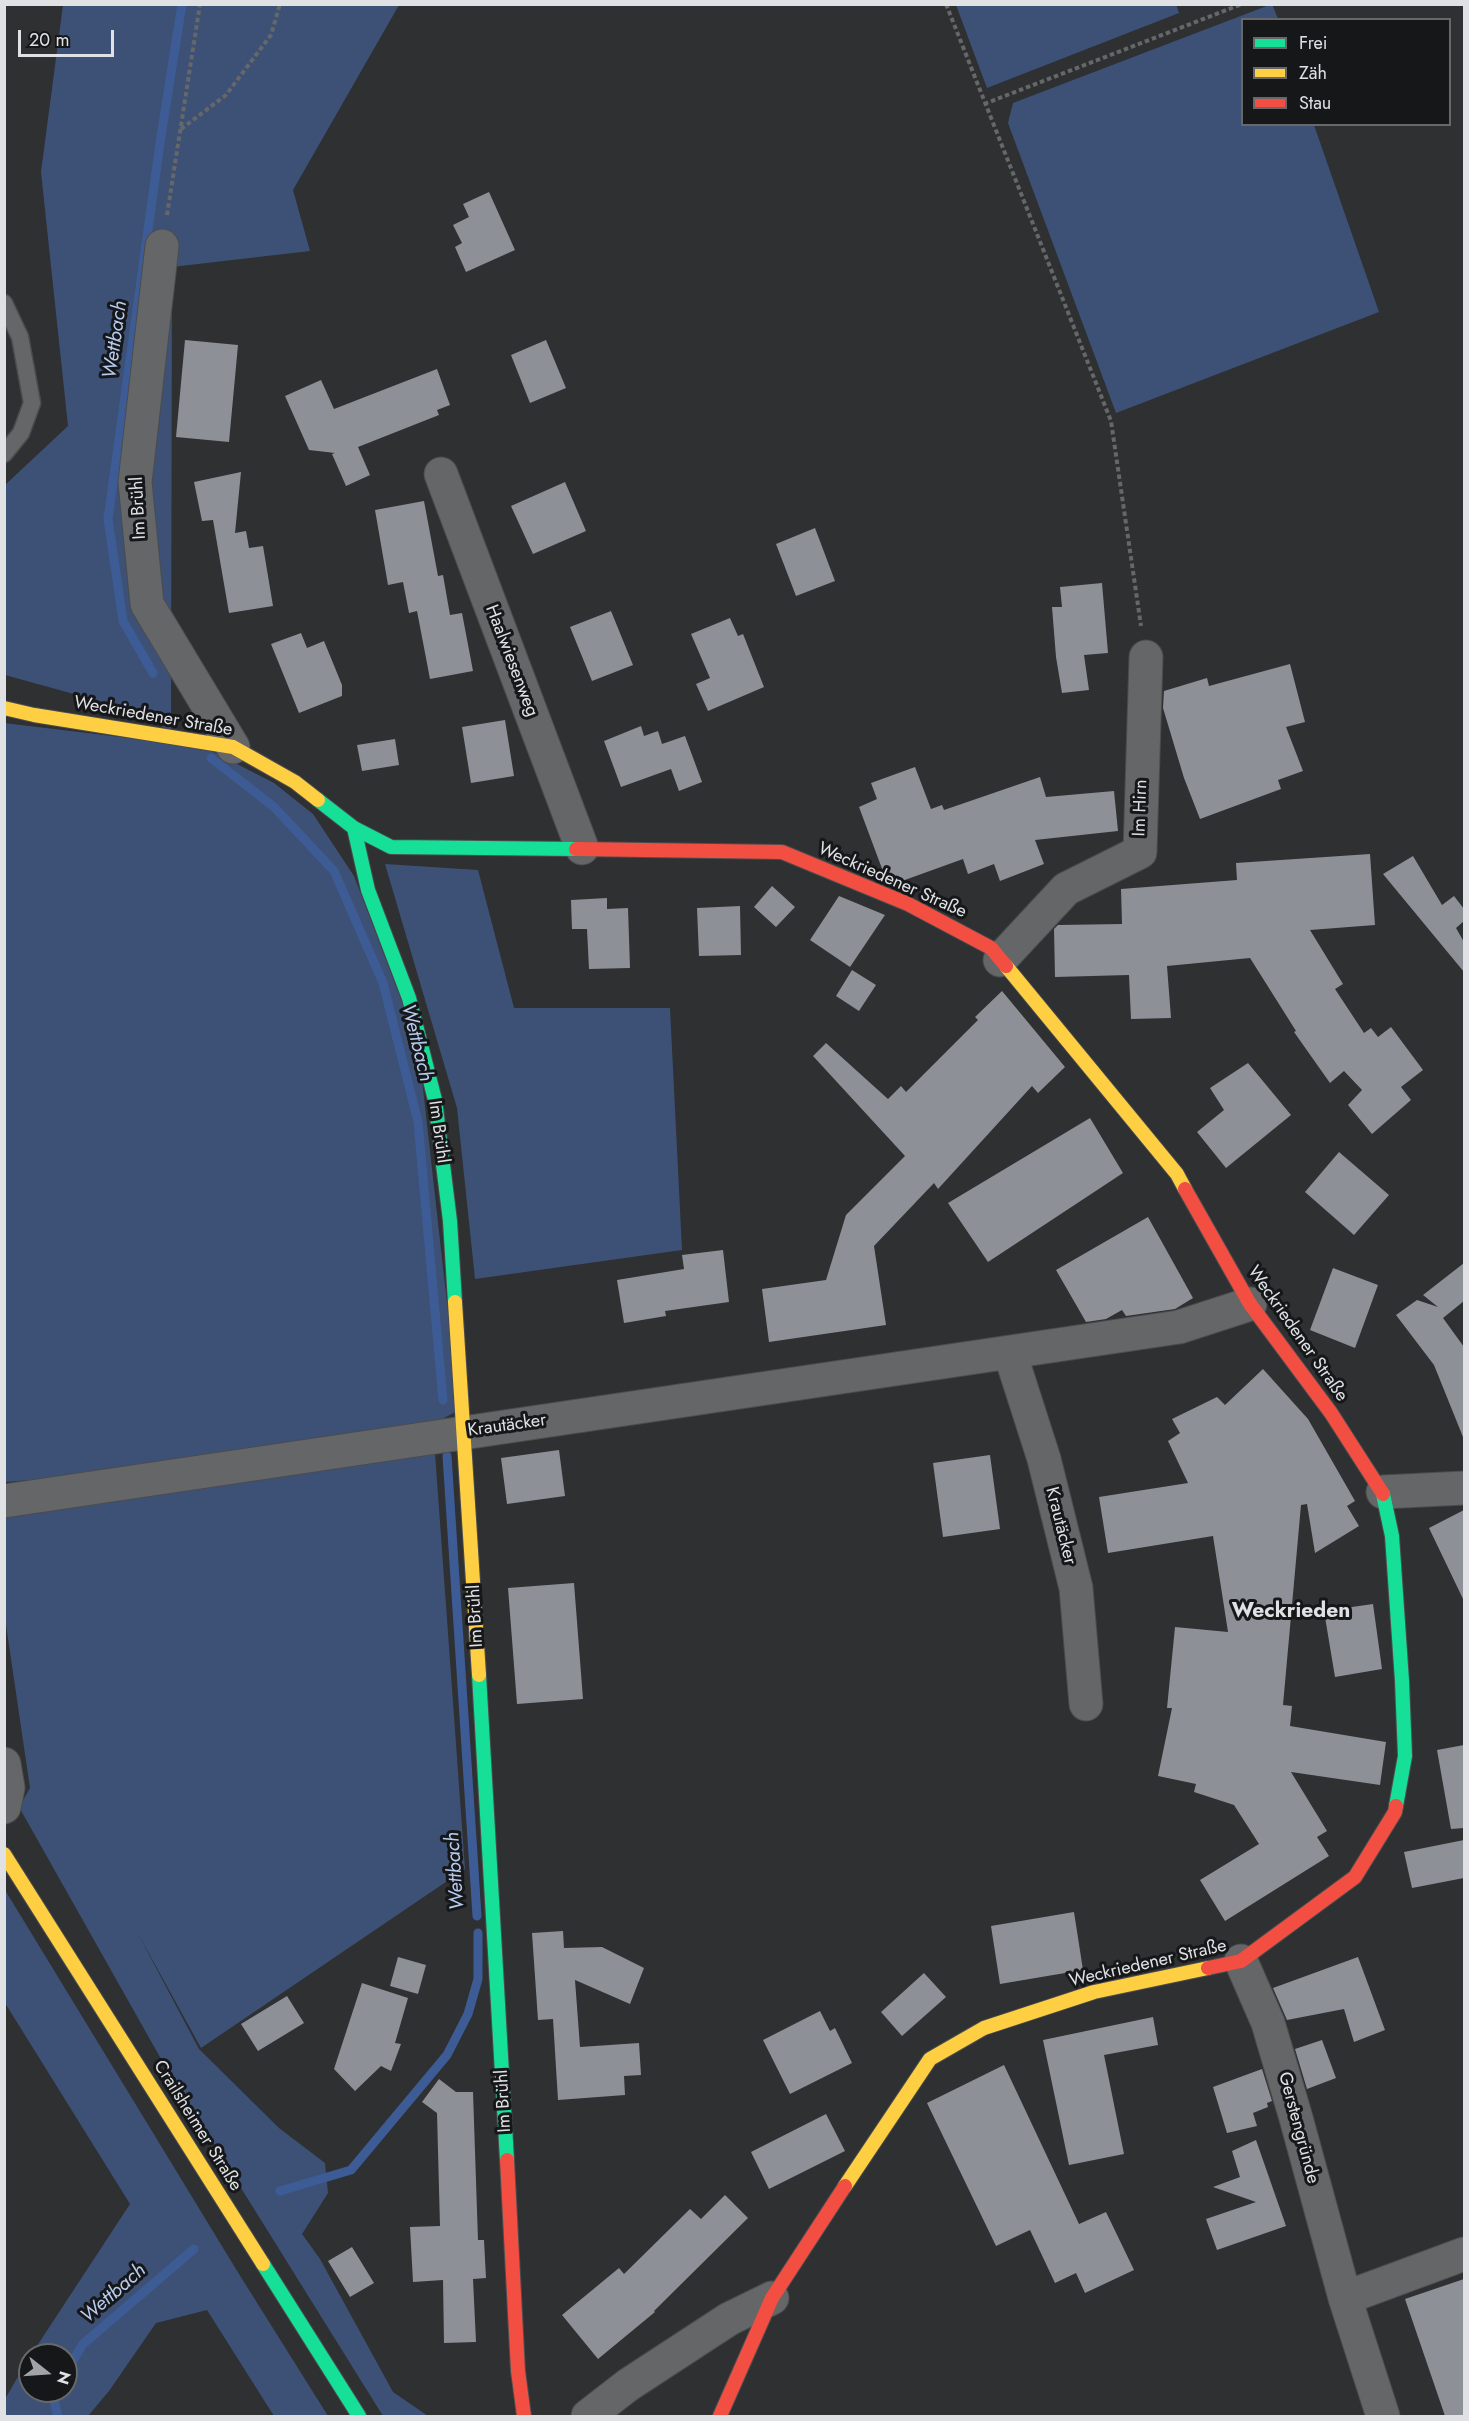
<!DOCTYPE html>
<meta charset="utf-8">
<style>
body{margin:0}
#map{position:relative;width:1469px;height:2421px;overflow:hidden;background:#2e3032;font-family:Jost,sans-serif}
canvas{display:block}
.frame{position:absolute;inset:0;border:6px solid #dfe1e4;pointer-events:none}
.legend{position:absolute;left:1241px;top:18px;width:210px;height:108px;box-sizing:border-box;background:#161719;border:2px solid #66686a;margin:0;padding:8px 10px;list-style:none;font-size:18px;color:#dfe1e4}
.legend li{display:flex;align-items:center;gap:12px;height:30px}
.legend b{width:30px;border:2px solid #66686a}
.north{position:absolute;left:18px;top:2343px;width:60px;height:60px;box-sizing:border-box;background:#161719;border:2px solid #66686a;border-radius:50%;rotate:107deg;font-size:16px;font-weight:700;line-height:24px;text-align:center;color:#dfe1e4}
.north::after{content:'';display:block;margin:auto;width:21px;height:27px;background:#a1a3a6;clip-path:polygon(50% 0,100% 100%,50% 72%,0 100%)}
.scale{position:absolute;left:18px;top:30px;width:96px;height:27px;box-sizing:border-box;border:3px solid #dfe1e4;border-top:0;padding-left:8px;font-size:18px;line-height:21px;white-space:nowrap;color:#dfe1e4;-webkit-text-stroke:4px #161719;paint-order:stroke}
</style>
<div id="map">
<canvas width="1469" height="2421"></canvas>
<div class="frame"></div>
<ul class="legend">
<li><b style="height:8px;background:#16e098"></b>Frei</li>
<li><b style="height:8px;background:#ffcf43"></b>Zäh</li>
<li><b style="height:8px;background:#f24e42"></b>Stau</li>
</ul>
<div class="north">N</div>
<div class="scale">20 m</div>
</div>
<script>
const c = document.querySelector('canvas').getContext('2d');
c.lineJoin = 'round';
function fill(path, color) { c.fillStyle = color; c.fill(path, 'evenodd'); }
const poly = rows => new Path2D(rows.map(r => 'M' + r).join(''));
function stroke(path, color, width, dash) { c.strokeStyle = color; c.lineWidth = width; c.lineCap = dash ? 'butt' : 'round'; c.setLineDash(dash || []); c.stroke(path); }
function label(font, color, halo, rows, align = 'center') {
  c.font = font + ' Jost,sans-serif'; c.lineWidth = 6; c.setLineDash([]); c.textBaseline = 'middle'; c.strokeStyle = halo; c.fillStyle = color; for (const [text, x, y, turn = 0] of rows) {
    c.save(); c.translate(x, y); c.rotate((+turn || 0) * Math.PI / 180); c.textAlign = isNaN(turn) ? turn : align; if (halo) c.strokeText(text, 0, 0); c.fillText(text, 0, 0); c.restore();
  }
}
fill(poly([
 [1176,4,1179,13,987,88,956,5],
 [1272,4,1278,19,1242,20,1242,124,1314,125,1379,312,1116,413,1008,123,1013,103],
 [63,5,399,5,293,190,310,251,172,267,171,731,128,709,5,675,5,485,68,426,41,172],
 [4,723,204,747,274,783,313,814,354,876,418,1044,459,1410,433,1424,79,1476,5,1482],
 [385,864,478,870,514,1008,670,1008,682,1250,475,1279,457,1108],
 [435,1453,465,1869,201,2048,136,1930,199,2049,279,2128,325,2163,328,2193,302,2234,320,2259,393,2392,428,2416,383,2416,165,2066,19,1807,30,1788,5,1618,4,1514],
 [5,1890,239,2274,328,2416,274,2416,207,2310,156,2323,109,2391,88,2416,5,2416,5,2399,30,2356,30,2391,66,2391,66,2355,31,2355,130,2204,5,2003]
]), '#3d5176');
stroke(poly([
 [153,673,123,621,108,519,160,143,182,4],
 [211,758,274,807,334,871,383,983,418,1122,443,1400],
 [447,1456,477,1916],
 [280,2191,351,2170,447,2055,468,2014,478,1979,478,1933],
 [66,2372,83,2344,194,2249],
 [54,2391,52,2394,58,2416]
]), '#3d5c95', 9);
fill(poly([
 [489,192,515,250,466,272,455,247,462,243,453,225,469,217,463,204],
 [185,340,238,345,229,442,176,437],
 [546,340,566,388,530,403,511,355],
 [437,369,450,405,437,410,439,415,358,447,370,475,346,486,332,454,335,453,309,450,285,396,321,380,334,409],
 [241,472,235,533,246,531,249,548,263,546,273,606,229,613,213,520,202,521,194,482],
 [565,482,586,531,533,554,511,506],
 [424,501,438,576,443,575,450,615,462,613,473,671,430,679,417,611,409,613,403,582,388,585,375,510],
 [815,528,835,581,796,596,776,544],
 [1102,583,1108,653,1084,655,1089,690,1062,693,1056,657,1052,607,1062,607,1060,587],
 [611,611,633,665,592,681,570,627],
 [730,618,738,636,743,634,764,687,708,711,696,684,710,678,691,634],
 [301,633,307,648,324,641,342,685,342,696,299,713,271,644],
 [1290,664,1305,722,1286,727,1303,771,1278,780,1281,789,1200,819,1184,778,1163,708,1164,691,1207,678,1209,686],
 [505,720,514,776,471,783,462,727],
 [641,726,644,736,658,731,662,744,685,736,702,782,679,791,671,769,621,787,604,741],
 [395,739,399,765,362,771,357,745],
 [915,767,931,809,942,805,944,810,1040,777,1046,797,1114,791,1118,831,1035,840,1044,864,1000,881,994,864,968,874,963,859,902,881,884,874,859,807,877,799,871,783],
 [1370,854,1375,925,1310,930,1343,984,1335,989,1364,1033,1371,1028,1378,1037,1391,1027,1423,1070,1401,1087,1411,1100,1372,1134,1348,1105,1362,1090,1344,1071,1330,1083,1294,1032,1296,1031,1250,958,1167,966,1171,1018,1131,1019,1129,975,1055,977,1054,929,1058,925,1122,924,1121,889,1237,880,1236,863],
 [1413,856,1442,905,1454,896,1464,909,1464,921,1456,928,1464,942,1464,972,1383,874],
 [772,886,795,907,776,927,754,907],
 [839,896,885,915,850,967,810,940],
 [607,898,607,909,628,908,630,968,589,969,587,929,572,929,571,900],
 [740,906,741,955,699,956,697,908],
 [852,970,876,985,859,1011,836,996],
 [1002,991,1065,1067,1038,1093,1032,1086,938,1189,934,1183,874,1246,886,1325,769,1342,762,1289,826,1280,846,1215,905,1156,813,1056,826,1043,888,1099,901,1086,906,1092,978,1020,975,1017],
 [1248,1063,1291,1115,1226,1168,1197,1132,1224,1110,1210,1088],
 [1090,1118,1123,1173,988,1262,948,1203],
 [1339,1152,1389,1195,1354,1235,1305,1192],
 [1148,1217,1193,1298,1175,1309,1126,1316,1122,1310,1106,1319,1086,1322,1056,1270],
 [723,1250,729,1302,665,1311,666,1316,624,1323,617,1280,684,1269,682,1255],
 [1464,1263,1464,1301,1443,1318,1464,1347,1464,1437,1463,1437,1434,1365,1396,1315,1417,1300,1438,1307,1423,1295],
 [1333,1268,1378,1285,1355,1348,1310,1330],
 [1263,1369,1308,1419,1355,1501,1347,1506,1359,1526,1315,1553,1307,1504,1301,1505,1283,1705,1292,1706,1290,1726,1386,1742,1380,1785,1291,1772,1327,1831,1317,1837,1329,1856,1225,1921,1200,1880,1259,1844,1234,1805,1194,1792,1196,1784,1158,1776,1172,1708,1167,1708,1175,1627,1228,1632,1213,1536,1108,1553,1099,1497,1188,1483,1168,1441,1180,1433,1172,1419,1217,1397,1225,1405],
 [559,1450,565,1496,507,1504,501,1458],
 [990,1455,1000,1529,943,1537,933,1463],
 [1464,1510,1464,1601,1429,1528],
 [574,1583,583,1699,517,1704,508,1588],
 [1373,1604,1382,1669,1335,1677,1324,1611],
 [1464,1745,1464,1828,1451,1829,1437,1750],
 [1464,1840,1464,1878,1412,1888,1404,1852],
 [1074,1912,1083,1970,1000,1984,991,1926],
 [563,1931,564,1948,602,1947,644,1968,630,2004,575,1980,580,2047,639,2043,641,2075,624,2076,625,2095,558,2100,553,2019,538,2020,532,1933],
 [398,1957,426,1965,418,1994,390,1986],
 [1358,1957,1385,2030,1354,2042,1344,2009,1287,2020,1273,1988],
 [924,1973,946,1997,902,2036,881,2012],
 [362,1983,408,1998,395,2043,401,2044,391,2071,381,2066,355,2091,334,2069],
 [287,1996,304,2023,258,2051,241,2024],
 [820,2011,830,2031,835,2028,852,2063,790,2094,763,2040],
 [1153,2017,1158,2045,1104,2055,1124,2154,1069,2165,1043,2040],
 [1322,2040,1336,2078,1307,2089,1295,2049],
 [1004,2065,1079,2224,1106,2212,1134,2270,1085,2293,1076,2273,1055,2283,1030,2230,996,2246,927,2103],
 [1262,2069,1272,2101,1267,2103,1268,2107,1253,2113,1257,2126,1227,2133,1213,2087],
 [439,2079,456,2092,473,2092,478,2240,484,2240,486,2278,473,2279,476,2342,444,2343,443,2280,413,2282,410,2227,440,2226,437,2113,422,2102],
 [826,2114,845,2151,769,2189,751,2152],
 [1256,2140,1286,2226,1217,2250,1206,2219,1256,2202,1213,2187,1240,2177,1232,2151],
 [725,2195,748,2218,654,2311,655,2312,598,2359,562,2315,619,2268,624,2274,690,2209,701,2219],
 [352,2247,374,2283,350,2297,328,2261],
 [1464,2279,1464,2416,1445,2416,1405,2299]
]), '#8d9097');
const lane = poly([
 [4,303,20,337,32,403,21,433,4,454]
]);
const street = poly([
 [162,246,135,482,147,604,233,747],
 [441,474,582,848],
 [1000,960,1066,889,1140,852,1146,657],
 [1010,1353,1044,1459,1076,1588,1086,1704],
 [1383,1492,1464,1488],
 [4,1501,1179,1327,1250,1304],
 [4,1764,8,1788,4,1807],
 [1241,1961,1268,2023,1296,2118,1345,2298,1383,2416],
 [1345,2298,1464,2254],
 [588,2416,628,2385,729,2319,772,2298]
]);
const fast = poly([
 [318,800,354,828,391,847,576,849],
 [354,828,368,890,409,998,435,1100,450,1221,455,1302],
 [1383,1494,1392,1536,1402,1681,1405,1756,1396,1806],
 [479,1675,507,2160],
 [263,2264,359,2416]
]);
const slow = poly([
 [4,708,34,715,233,747,295,782,318,800],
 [1006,966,1177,1174,1185,1189],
 [455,1302,479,1675],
 [4,1854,263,2264],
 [845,2186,930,2059,984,2028,1094,1992,1208,1968]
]);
const jam = poly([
 [576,849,782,852,908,904,991,948,1006,966],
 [1185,1189,1250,1304,1331,1413,1383,1494],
 [1208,1968,1241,1961,1355,1877,1395,1812,1396,1806],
 [507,2160,518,2371,524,2416],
 [720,2416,772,2298,845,2186]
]);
stroke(lane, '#4b4c4e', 19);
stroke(street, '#4b4c4e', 35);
stroke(fast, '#4b4c4e', 16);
stroke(slow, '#4b4c4e', 16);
stroke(jam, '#4b4c4e', 16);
stroke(poly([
 [946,4,1111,421,1141,626],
 [984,104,1242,4],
 [181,129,226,95,271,35,280,4],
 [167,215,200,4]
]), '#656768', 4, [4.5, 3]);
stroke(lane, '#646667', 16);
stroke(street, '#646667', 33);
stroke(fast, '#16e098', 14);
stroke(slow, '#ffcf43', 14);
stroke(jam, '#f24e42', 14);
label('18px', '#dfe1e4', '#161719', [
 ["Im Brühl",139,508,-93],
 ["Haalwiesenweg",511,661,69],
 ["Weckriedener Straße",153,717,10],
 ["Im Hirn",1141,808,-88],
 ["Weckriedener Straße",892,881,24],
 ["Im Brühl",438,1132,82],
 ["Weckriedener Straße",1297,1334,55],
 ["Krautäcker",507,1426,-8],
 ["Krautäcker",1060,1526,76],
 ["Im Brühl",476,1616,-93],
 ["Weckriedener Straße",1148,1964,-13],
 ["Im Brühl",504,2101,-93],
 ["Crailsheimer Straße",197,2126,58],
 ["Gerstengründe",1298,2128,75]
]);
label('italic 20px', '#b7cbf0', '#161719', [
 ["Wettbach",116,340,-82],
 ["Wettbach",416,1043,76],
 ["Wettbach",456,1871,-94],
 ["Wettbach",114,2294,-41]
]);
label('bold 21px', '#dfe1e4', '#161719', [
 ["Weckrieden",1291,1612]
]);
</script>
